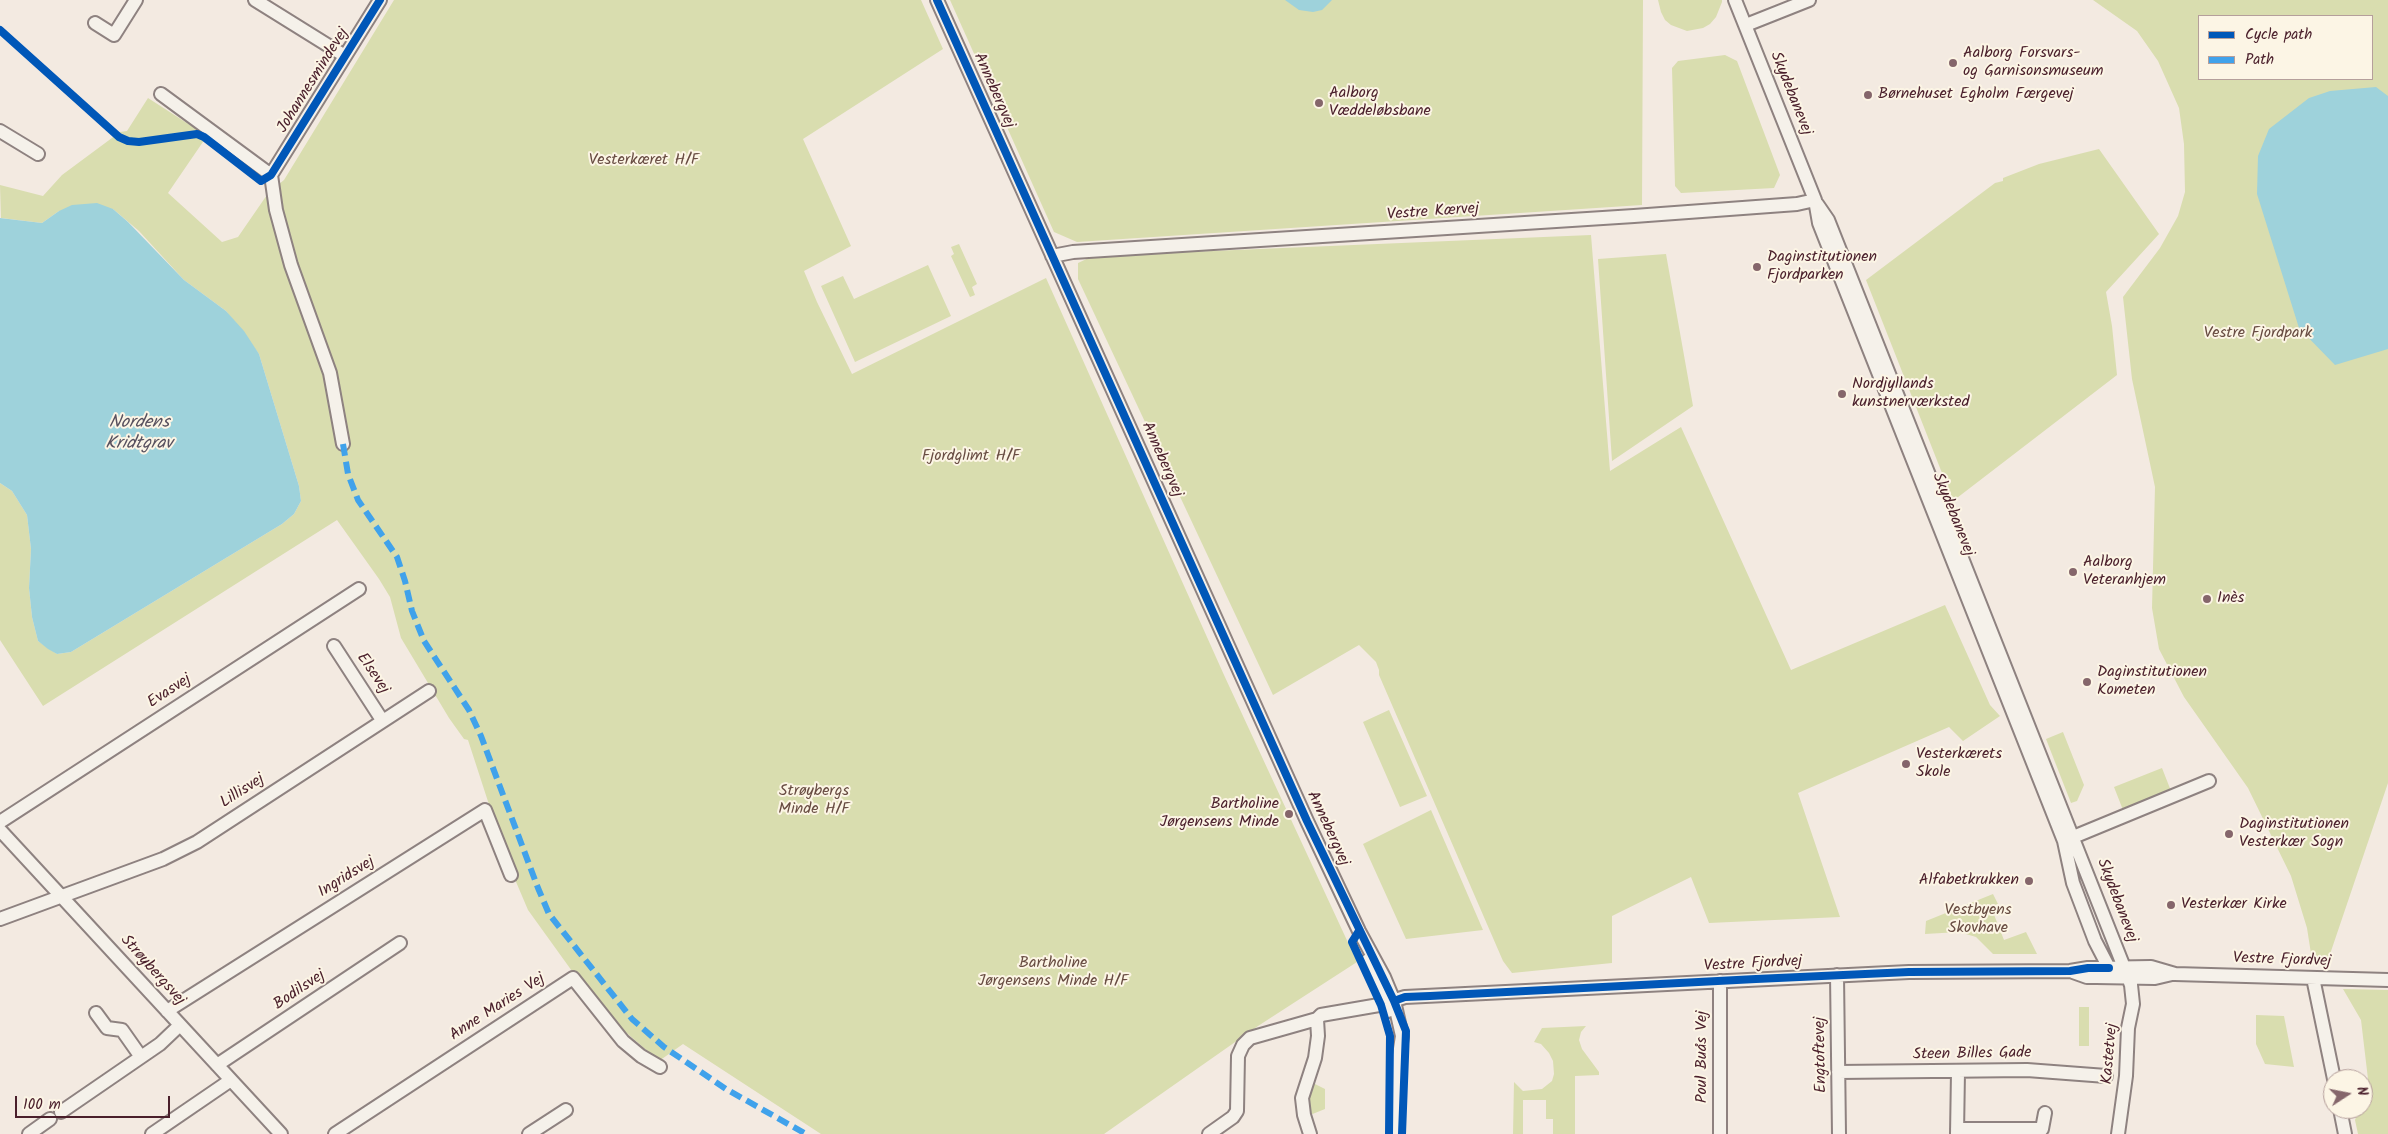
<!DOCTYPE html>
<meta charset="utf-8">
<style>
body{margin:0}
#map{position:relative;width:2388px;height:1134px;overflow:hidden;background:#f3eae1;font-family:Kalam,sans-serif}
canvas{display:block}
.legend{position:absolute;left:2198px;top:15px;width:175px;height:65px;box-sizing:border-box;background:#fcf5e5;border:1px solid #b59f9b;margin:0;padding:6px 9px;list-style:none;font-size:15px;color:#4a1f2b}
.legend li{display:flex;align-items:center;gap:10px;height:25px}
.legend b{width:25px;border:1px solid #b59f9b}
.north{position:absolute;left:2323px;top:1069px;width:50px;height:50px;box-sizing:border-box;background:#fcf5e5;border:1px solid #b59f9b;border-radius:50%;rotate:79deg;font-size:14px;font-weight:700;line-height:20px;text-align:center;color:#4a1f2b}
.north::after{content:'';display:block;margin:auto;width:18px;height:22px;background:#85666b;clip-path:polygon(50% 0,100% 100%,50% 72%,0 100%)}
.scale{position:absolute;left:15px;top:1096px;width:155px;height:22px;box-sizing:border-box;border:2px solid #4a1f2b;border-top:0;padding-left:6px;font-size:15px;line-height:18px;white-space:nowrap;color:#4a1f2b;-webkit-text-stroke:4px #fcf5e5;paint-order:stroke}
</style>
<div id="map">
<canvas width="2388" height="1134"></canvas>
<ul class="legend">
<li><b style="height:6px;background:#0057b8"></b>Cycle path</li>
<li><b style="height:6px;background:#40a2eb"></b>Path</li>
</ul>
<div class="north">N</div>
<div class="scale">100 m</div>
</div>
<script>
const c = document.querySelector('canvas').getContext('2d');
c.lineJoin = 'round';
function fill(path, color) { c.fillStyle = color; c.fill(path, 'evenodd'); }
const poly = rows => new Path2D(rows.map(r => 'M' + r).join(''));
function stroke(path, color, width, dash) { c.strokeStyle = color; c.lineWidth = width; c.lineCap = dash ? 'butt' : 'round'; c.setLineDash(dash || []); c.stroke(path); }
function label(font, color, halo, rows, align = 'center') {
  c.font = font + ' Kalam,sans-serif'; c.lineWidth = 4; c.setLineDash([]); c.textBaseline = 'middle'; c.strokeStyle = halo; c.fillStyle = color; for (const [text, x, y, turn = 0] of rows) {
    c.save(); c.translate(x, y); c.rotate((+turn || 0) * Math.PI / 180); c.textAlign = isNaN(turn) ? turn : align; if (halo) c.strokeText(text, 0, 0); c.fillText(text, 0, 0); c.restore();
  }
}
fill(poly([
 [394,0,921,0,943,49,803,139,851,246,804,271,817,302,852,374,1046,278,1224,675,1357,962,1258,1026,1104,1134,821,1134,683,1044,659,1061,600,1010,528,910,508,863,468,740,464,739,449,718,401,638,390,597,379,579,337,520,43,706,0,640,0,483,12,491,27,515,31,549,29,588,32,617,38,641,57,654,71,652,282,524,294,514,301,501,299,486,259,354,226,311,184,280,139,231,113,209,59,211,42,223,1,218,0,185,43,196,62,175,120,132,127,131,148,98,207,136,168,193,222,242,238,237,269,192,284,180],
 [950,0,1643,0,1642,205,1077,242,1054,232],
 [1658,0,1722,0,1722,2,1716,17,1710,24,1703,28,1687,31,1671,25,1665,20,1661,12],
 [2093,0,2388,0,2388,783,2327,963,2312,960,2307,928,2291,876,2248,788,2184,697,2159,649,2152,608,2155,487,2132,379,2123,297,2160,248,2178,216,2185,192,2184,144,2179,108,2158,61,2137,31],
 [2199,16,2372,16,2372,79,2199,79],
 [1725,55,1737,61,1780,175,1774,188,1681,193,1675,186,1672,68,1678,61],
 [2099,149,2159,234,2106,292,2112,326,2117,375,1953,501,1866,280,1995,183,2003,181,2003,178,2039,164],
 [1591,235,1610,471,1681,427,1791,670,1945,605,1990,705,2000,716,1963,741,1949,727,1798,793,1840,917,1709,923,1691,877,1612,916,1612,963,1512,973,1503,961,1379,675,1379,670,1376,662,1359,645,1273,695,1078,279,1078,263,1093,256],
 [959,244,977,284,972,287,975,295,970,297,951,256,954,254,951,247],
 [1666,254,1693,406,1612,461,1598,259],
 [928,265,951,316,855,362,821,286,843,276,854,299],
 [1389,710,1427,796,1400,807,1363,722],
 [2063,732,2084,785,2077,801,2071,803,2046,739],
 [2162,768,2171,791,2123,810,2114,787],
 [1431,810,1483,930,1406,939,1363,844],
 [1993,894,1998,904,1991,907,2004,940,2026,932,2037,954,1993,954,1976,937,1959,932,1925,934,1926,921],
 [2343,989,2388,990,2388,1134,2358,1134,2355,1120,2359,1109,2363,1109,2363,1096,2368,1079,2361,1020],
 [2079,1007,2089,1007,2089,1046,2079,1046],
 [2256,1015,2284,1016,2294,1067,2265,1064,2256,1044],
 [1586,1026,1581,1032,1579,1040,1582,1049,1599,1072,1599,1075,1575,1076,1575,1134,1553,1134,1553,1119,1546,1119,1546,1100,1523,1100,1523,1134,1513,1134,1514,1082,1523,1091,1542,1089,1552,1081,1554,1074,1553,1061,1549,1053,1541,1044,1534,1042,1542,1028],
 [1313,1083,1325,1089,1325,1109,1310,1115,1308,1099]
]), '#d9ddaf');
fill(poly([
 [1285,0,1332,0,1322,10,1313,12,1299,10],
 [2376,87,2388,96,2388,349,2335,365,2299,328,2257,194,2258,156,2269,129,2309,98,2330,91],
 [97,203,113,209,128,222,184,280,226,311,244,331,259,354,299,486,301,501,294,514,282,524,71,652,57,654,48,649,38,641,32,617,29,588,31,549,27,515,12,491,0,483,0,218,42,223,59,211,72,205]
]), '#9ed2db');
const minor = poly([
 [255,0,345,56],
 [937,0,1307,821,1359,931,1384,977,1394,1001,1402,1036,1397,1068],
 [1735,0,1815,200,1819,223,2064,841,2073,883,2095,941,2109,968,2118,977],
 [95,23,114,35,136,0],
 [1746,25,1809,0],
 [161,94,271,175],
 [0,131,38,154],
 [1817,204,1828,220,2131,985,2133,1004,2128,1028,2126,1076,2118,1134],
 [1052,256,1073,252,1634,216,1797,204,1815,200],
 [343,444,330,373,291,265,276,210,271,175,380,0],
 [334,646,382,720],
 [0,822,359,589],
 [0,830,281,1134],
 [2066,840,2209,781],
 [0,919,163,859,197,842,429,691],
 [1368,960,1388,1011],
 [2073,972,2087,977,2096,977,2155,978,2172,974],
 [1837,975,1839,1134],
 [2313,978,2334,1079],
 [167,1011,485,810,511,875],
 [96,1013,107,1028,122,1030,141,1057],
 [217,1065,400,943],
 [1838,1072,2027,1070,2106,1076],
 [2340,1109,2345,1134],
 [61,1112,160,1044,180,1025],
 [1957,1129,2042,1129,2045,1113],
 [29,1134,50,1119],
 [152,1134,231,1080],
 [335,1134,573,978,623,1041,641,1056,660,1067],
 [529,1134,566,1110],
 [1209,1134,1233,1117,1237,1111,1238,1056,1243,1045,1250,1038,1317,1019,1321,1015,1379,1005,1405,997,1909,972,2070,971,2088,968,2151,967,2175,974,2388,980],
 [1310,1134,1304,1115,1302,1098,1315,1058,1318,1036,1317,1019],
 [1395,1134,1396,1060],
 [1720,1134,1720,981],
 [1957,1134,1958,1072]
]);
stroke(minor, '#8e8280', 16);
stroke(minor, '#f5f1ea', 12);
stroke(poly([
 [343,444,348,474,358,500,397,557,405,581,412,611,424,641,469,710,481,736,538,888,549,914,632,1019,664,1047,726,1089,806,1134]
]), '#40a2eb', 6, [12, 6]);
stroke(poly([
 [937,0,1307,821,1394,1001,1406,1031,1402,1134],
 [0,30,119,137,128,141,139,142,197,134,204,137,261,181,271,175,380,0],
 [1359,931,1352,942,1381,1005,1390,1036,1389,1134],
 [1394,1001,1405,997,1430,996,1756,979,1909,972,2070,971,2088,968,2109,968]
]), '#0057b8', 8);
for (const [x, y, r, color] of [
 [1953,63,5,"#85666b"],
 [1868,95,5,"#85666b"],
 [1319,103,5,"#85666b"],
 [1757,267,5,"#85666b"],
 [1842,394,5,"#85666b"],
 [2073,572,5,"#85666b"],
 [2207,599,5,"#85666b"],
 [2087,682,5,"#85666b"],
 [1906,764,5,"#85666b"],
 [1289,814,5,"#85666b"],
 [2229,834,5,"#85666b"],
 [2029,881,5,"#85666b"],
 [2171,905,5,"#85666b"]
]) { const dot = new Path2D(); dot.arc(x, y, r, 0, 2 * Math.PI); c.fillStyle = color; c.fill(dot); stroke(dot, '#fcf5e5', 2); }
label('16px', '#4a1f2b', '#fcf5e5', [
 ["Aalborg Forsvars-",1963,54],
 ["og Garnisonsmuseum",1963,72],
 ["Aalborg",1329,94],
 ["Væddeløbsbane",1329,112],
 ["Børnehuset Egholm Færgevej",1878,95],
 ["Daginstitutionen",1767,258],
 ["Fjordparken",1767,276],
 ["Nordjyllands",1852,385],
 ["kunstnerværksted",1852,403],
 ["Aalborg",2083,563],
 ["Veteranhjem",2083,581],
 ["Inès",2217,599],
 ["Daginstitutionen",2097,673],
 ["Kometen",2097,691],
 ["Vesterkærets",1916,755],
 ["Skole",1916,773],
 ["Bartholine",1279,805,"right"],
 ["Jørgensens Minde",1279,823,"right"],
 ["Daginstitutionen",2239,825],
 ["Vesterkær Sogn",2239,843],
 ["Alfabetkrukken",2019,881,"right"],
 ["Vesterkær Kirke",2181,905]
], 'left');
label('16px', '#4a1f2b', '#fcf5e5', [
 ["Johannesmindevej",314,81,-58],
 ["Annebergvej",993,91,66],
 ["Skydebanevej",1790,94,68],
 ["Vestre Kærvej",1433,213,-4],
 ["Annebergvej",1161,460,66],
 ["Skydebanevej",1952,515,68],
 ["Elsevej",372,674,56],
 ["Evasvej",170,692,-33],
 ["Lillisvej",243,792,-33],
 ["Annebergvej",1327,829,65],
 ["Ingridsvej",347,878,-32],
 ["Skydebanevej",2116,901,69],
 ["Vestre Fjordvej",2282,961,2],
 ["Vestre Fjordvej",1753,965,-3],
 ["Strøybergsvej",152,971,48],
 ["Bodilsvej",300,991,-34],
 ["Anne Maries Vej",498,1008,-33],
 ["Kastetvej",2111,1054,-85],
 ["Engtoftevej",1822,1055,-91],
 ["Steen Billes Gade",1972,1055,-1],
 ["Poul Buås Vej",1703,1057,-90]
]);
label('16px', '#684c42', '#fcf5e5', [
 ["Vesterkæret H/F",644,161],
 ["Vestre Fjordpark",2258,334],
 ["Fjordglimt H/F",971,457],
 ["Strøybergs",814,792],
 ["Minde H/F",814,810],
 ["Vestbyens",1978,911],
 ["Skovhave",1978,929],
 ["Bartholine",1053,964],
 ["Jørgensens Minde H/F",1053,982]
]);
label('italic 18px', '#58515f', '#fcf5e5', [
 ["Nordens",139,424],
 ["Kridtgrav",139,445]
]);
</script>
